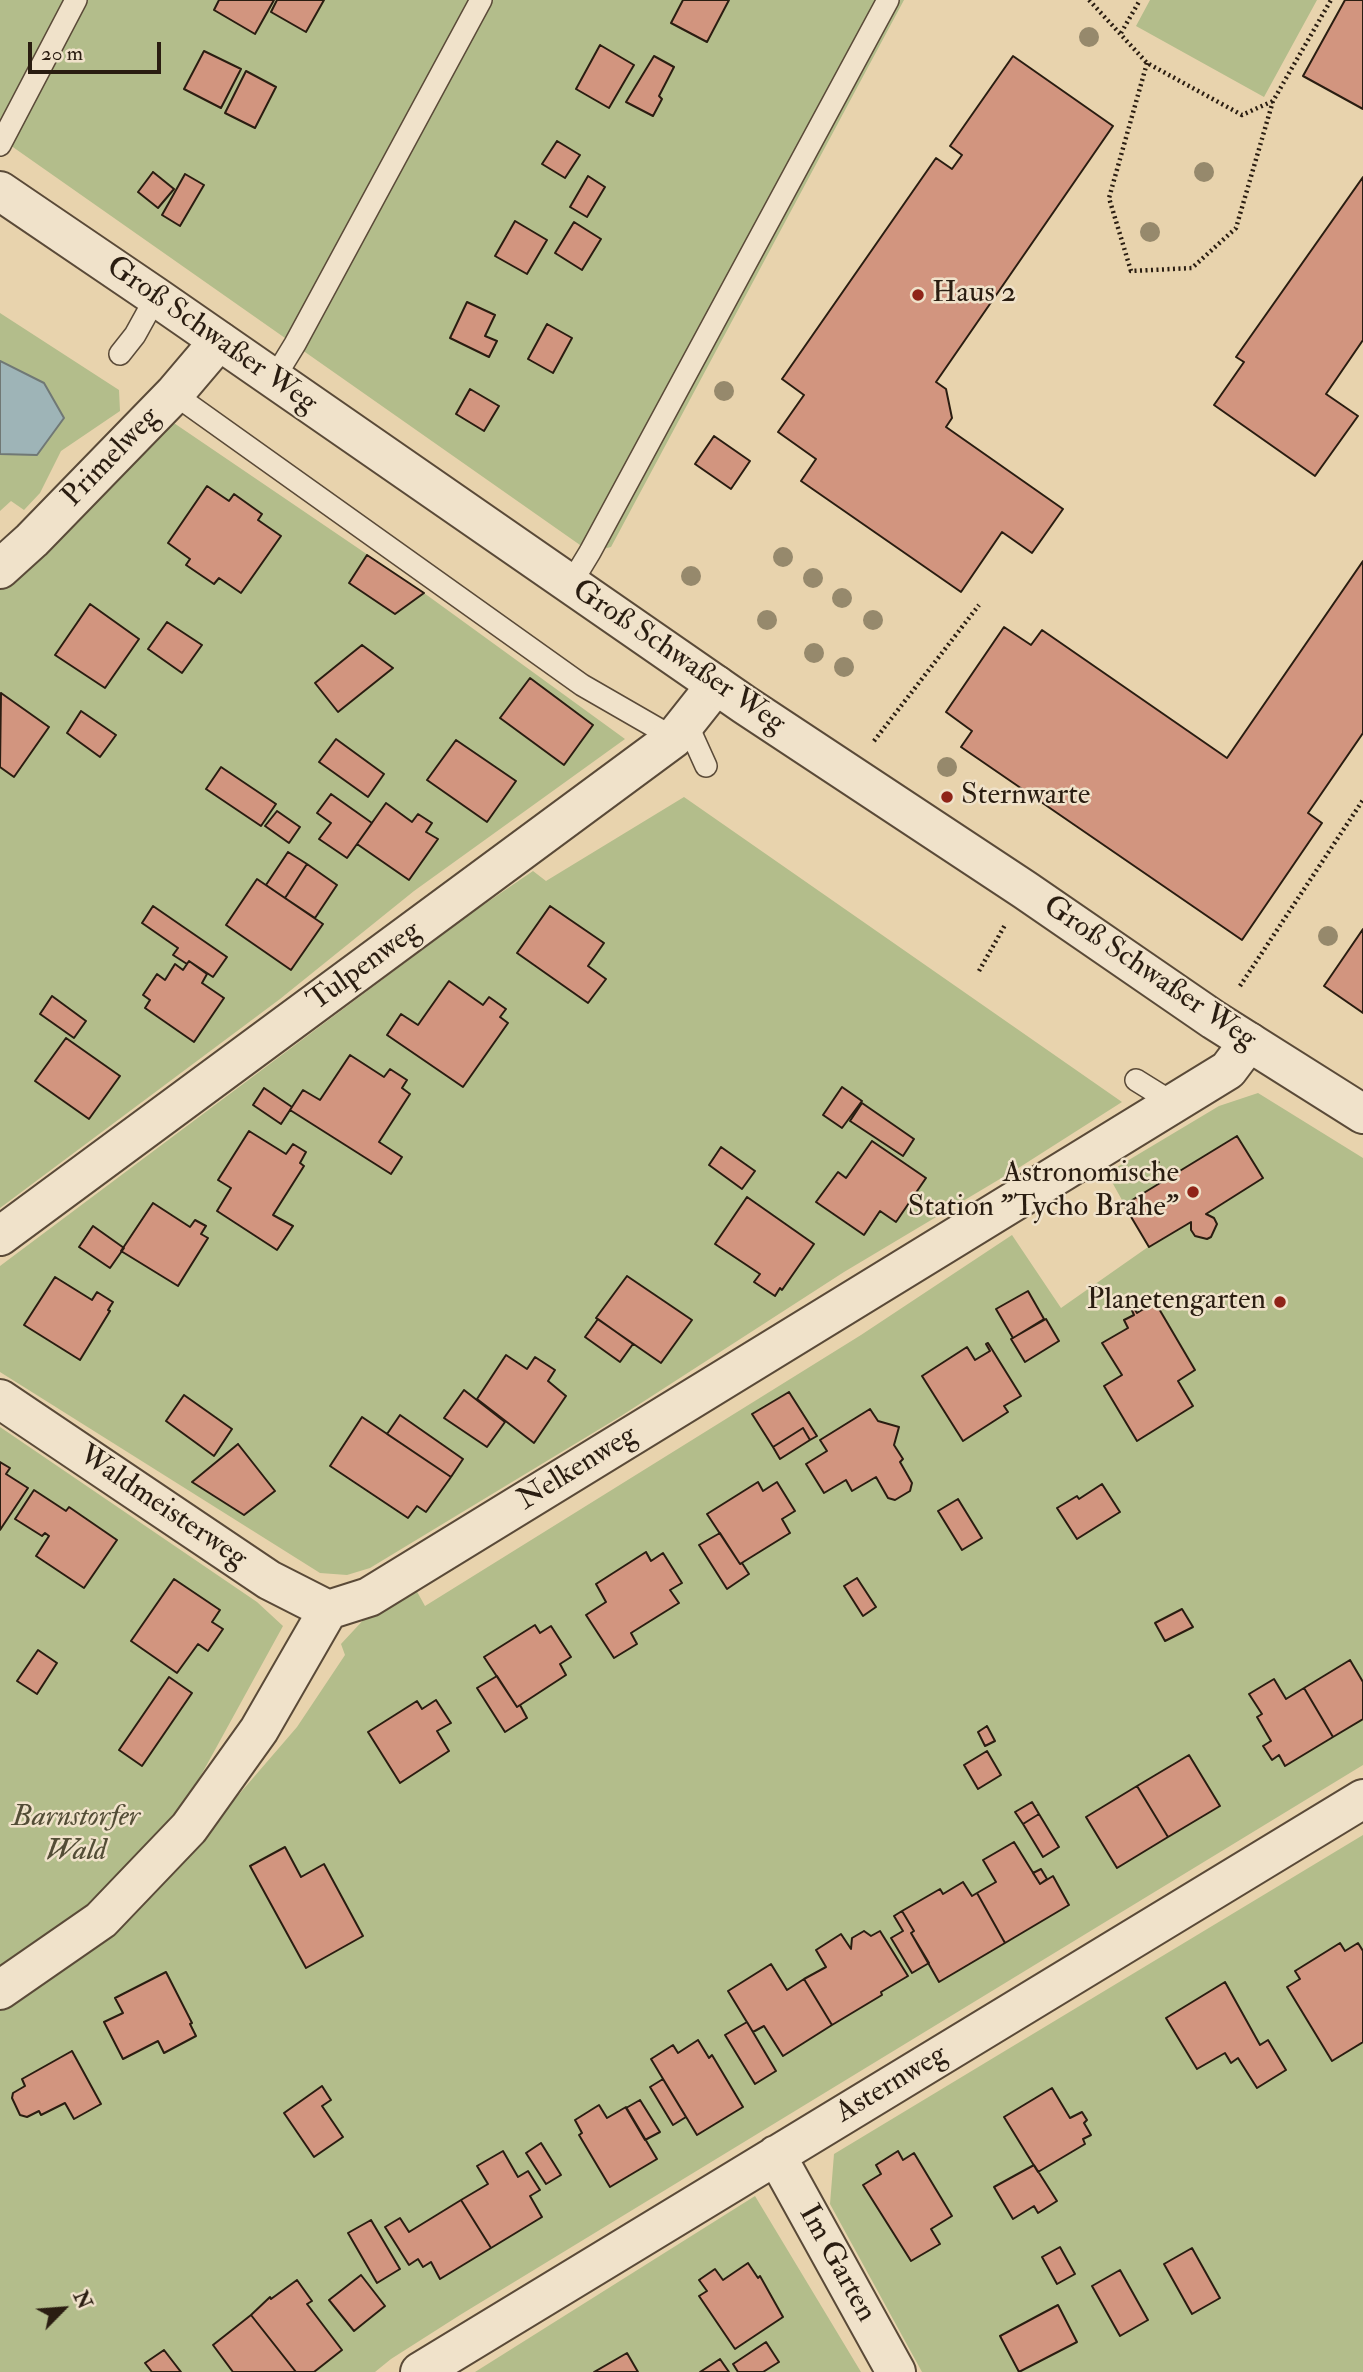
<!DOCTYPE html>
<meta charset="utf-8">
<style>
body{margin:0}
#map{position:relative;width:1363px;height:2372px;overflow:hidden;background:#e8d3ad;font-family:"IM FELL Double Pica",serif}
canvas{display:block}
.north{position:absolute;left:28px;top:2274px;width:70px;height:70px;-webkit-text-stroke:5px #f0e2ca;paint-order:stroke;rotate:65deg;font-size:19px;font-weight:700;line-height:28px;text-align:center;color:#2a1d11}
.north::after{content:'';display:block;margin:auto;width:24px;height:32px;background:#2a1d11;clip-path:polygon(50% 0,100% 100%,50% 72%,0 100%)}
.scale{position:absolute;left:28px;top:42px;width:133px;height:32px;box-sizing:border-box;border:4px solid #2a1d11;border-top:0;padding-left:9px;font-size:21px;line-height:24px;white-space:nowrap;color:#2a1d11;-webkit-text-stroke:5px #f0e2ca;paint-order:stroke}
</style>
<div id="map">
<canvas width="1363" height="2372"></canvas>
<div class="north">N</div>
<div class="scale">20 m</div>
</div>
<script>
const c = document.querySelector('canvas').getContext('2d');
c.lineJoin = 'round';
function fill(path, color) { c.fillStyle = color; c.fill(path, 'evenodd'); }
const poly = rows => new Path2D(rows.map(r => 'M' + r).join(''));
function stroke(path, color, width, dash) { c.strokeStyle = color; c.lineWidth = width; c.lineCap = dash ? 'butt' : 'round'; c.setLineDash(dash || []); c.stroke(path); }
function label(font, color, halo, rows, align = 'center') {
  c.font = font + ' "IM FELL Double Pica",serif'; c.lineWidth = 5; c.setLineDash([]); c.textBaseline = 'middle'; c.strokeStyle = halo; c.fillStyle = color; for (const [text, x, y, turn = 0] of rows) {
    c.save(); c.translate(x, y); c.rotate((+turn || 0) * Math.PI / 180); c.textAlign = isNaN(turn) ? turn : align; if (halo) c.strokeText(text, 0, 0); c.fillText(text, 0, 0); c.restore();
  }
}
fill(poly([
 [0,0,904,0,611,547,590,552,0,138],
 [1150,0,1317,0,1264,97,1136,26],
 [0,313,119,390,120,411,61,451,40,493,24,510,11,501,0,511],
 [168,419,424,593,625,739,414,891,280,999,0,1208,0,581],
 [684,797,1122,1102,1020,1167,844,1272,621,1416,370,1568,347,1575,320,1573,0,1372,0,1266,470,914,533,871,546,881],
 [1258,1093,1363,1158,1363,1765,460,2315,391,2359,375,2372,0,2372,0,2011,166,1879,297,1727,345,1655,341,1644,367,1616,415,1588,425,1606,861,1335,1012,1235,1061,1308,1148,1247,1107,1173,1219,1106],
 [0,1427,257,1602,283,1626,177,1819,189,1828,0,1990],
 [1363,1835,1363,2372,922,2372,830,2204,834,2154],
 [755,2196,861,2372,475,2372]
]), '#b3bd8b');
const water = poly([
 [0,361,44,383,64,418,37,455,0,454,0,361]
]);
fill(water, '#9eb4b7');
stroke(water, '#707875', 2);
const building = poly([
 [219,0,274,0,255,34,214,10,219,0],
 [277,0,324,0,306,32,271,12,277,0],
 [683,0,729,0,707,42,671,23,683,0],
 [1345,0,1363,0,1363,109,1303,76,1345,0],
 [600,45,634,65,609,108,576,89,600,45],
 [204,51,241,69,221,108,184,89,204,51],
 [654,56,674,67,659,96,662,99,653,116,626,102,654,56],
 [1013,56,1113,126,936,382,946,389,952,418,946,427,1063,509,1032,553,1002,532,961,592,801,481,816,459,778,432,804,395,782,379,936,158,952,169,962,155,950,146,1013,56],
 [246,71,276,87,255,128,225,113,246,71],
 [557,141,580,155,565,178,542,164,557,141],
 [153,172,174,189,158,208,138,192,153,172],
 [185,174,204,185,180,226,162,215,185,174],
 [588,176,605,187,587,217,570,207,588,176],
 [1363,177,1363,340,1326,394,1358,416,1315,476,1214,405,1244,362,1236,357,1363,177],
 [515,221,547,240,527,274,495,256,515,221],
 [574,222,601,239,582,270,555,253,574,222],
 [467,302,495,315,485,336,497,341,489,357,450,338,467,302],
 [547,324,572,338,553,373,528,359,547,324],
 [470,389,499,406,484,431,456,414,470,389],
 [714,436,750,461,731,489,695,464,714,436],
 [207,486,229,501,234,494,262,514,258,520,281,536,241,593,219,578,214,584,186,565,190,559,168,543,207,486],
 [367,555,424,593,395,614,349,583,367,555],
 [1363,561,1363,733,1308,813,1322,823,1242,940,961,747,972,731,946,712,1004,627,1031,645,1042,630,1227,758,1363,561],
 [90,604,139,639,105,688,55,655,90,604],
 [167,622,202,645,182,673,148,649,167,622],
 [362,645,393,668,338,712,315,683,362,645],
 [530,678,593,725,564,765,500,718,530,678],
 [1,693,49,727,14,777,0,767,1,693],
 [81,711,116,735,100,757,67,733,81,711],
 [336,739,384,774,368,797,319,762,336,739],
 [456,740,516,781,487,822,427,780,456,740],
 [221,767,276,804,261,826,206,789,221,767],
 [331,794,372,823,347,858,319,839,331,823,317,813,331,794],
 [386,803,412,822,418,814,432,823,426,832,438,839,409,880,357,844,386,803],
 [277,811,300,827,289,843,265,826,277,811],
 [288,852,307,864,285,898,266,885,288,852],
 [307,864,337,885,315,918,285,898,307,864],
 [257,879,323,924,291,970,226,925,257,879],
 [153,906,227,957,213,977,189,961,187,964,173,955,178,948,142,923,153,906],
 [550,906,604,943,588,966,606,979,588,1003,517,953,550,906],
 [1363,929,1363,1013,1324,986,1363,929],
 [189,961,207,974,202,983,224,998,194,1042,145,1008,150,1000,143,995,157,974,165,980,175,964,183,970,189,961],
 [449,981,483,1005,489,997,506,1009,500,1017,508,1023,463,1087,387,1035,401,1014,418,1025,449,981],
 [52,996,86,1021,74,1038,40,1014,52,996],
 [66,1038,120,1076,89,1119,35,1081,66,1038],
 [350,1055,384,1077,390,1069,407,1080,402,1088,410,1094,379,1142,402,1157,391,1174,290,1110,303,1090,320,1100,350,1055],
 [842,1087,862,1101,842,1128,823,1115,842,1087],
 [264,1088,292,1107,281,1124,253,1105,264,1088],
 [862,1103,914,1139,903,1156,850,1121,862,1103],
 [249,1131,286,1154,293,1144,306,1152,300,1163,304,1166,273,1215,293,1226,277,1250,217,1211,231,1188,218,1180,249,1131],
 [1237,1136,1263,1178,1206,1214,1214,1218,1217,1224,1211,1237,1207,1239,1195,1236,1191,1230,1191,1222,1149,1247,1124,1205,1237,1136],
 [872,1141,926,1178,896,1222,880,1211,864,1235,816,1202,838,1172,846,1178,872,1141],
 [721,1147,755,1171,742,1189,709,1165,721,1147],
 [747,1197,814,1244,782,1290,780,1288,775,1296,754,1282,760,1274,715,1244,747,1197],
 [153,1203,190,1227,195,1220,206,1226,201,1234,208,1238,178,1286,121,1251,153,1203],
 [93,1226,124,1248,110,1268,79,1247,93,1226],
 [627,1276,692,1320,661,1363,596,1318,627,1276],
 [55,1277,92,1300,97,1292,113,1302,108,1310,110,1311,80,1360,24,1325,55,1277],
 [1028,1291,1044,1319,1013,1338,996,1309,1028,1291],
 [1155,1302,1195,1370,1178,1381,1193,1406,1137,1441,1104,1386,1122,1375,1102,1343,1128,1328,1124,1320,1134,1315,1130,1306,1132,1305,1137,1313,1155,1302],
 [598,1319,633,1344,620,1362,585,1337,598,1319],
 [1046,1319,1059,1341,1025,1362,1011,1339,1046,1319],
 [988,1343,1021,1396,1004,1406,1008,1412,963,1441,922,1376,967,1347,975,1360,990,1351,986,1344,988,1343],
 [506,1355,527,1369,535,1357,555,1370,548,1381,566,1396,534,1443,477,1399,506,1355],
 [464,1390,505,1422,487,1447,444,1418,464,1390],
 [789,1392,817,1436,810,1440,803,1428,773,1447,752,1414,789,1392],
 [184,1395,232,1429,214,1456,166,1421,184,1395],
 [870,1409,878,1421,899,1427,894,1445,903,1459,900,1462,912,1483,910,1491,895,1500,888,1498,876,1477,852,1491,846,1480,824,1493,806,1464,827,1451,820,1440,870,1409],
 [400,1415,463,1459,451,1477,387,1434,400,1415],
 [362,1417,451,1477,426,1512,417,1506,408,1518,330,1466,362,1417],
 [803,1428,810,1440,780,1459,773,1447,803,1428],
 [238,1444,275,1491,244,1515,192,1482,238,1444],
 [0,1462,10,1468,6,1474,28,1488,0,1530,0,1462],
 [758,1482,763,1491,777,1482,795,1511,782,1519,790,1533,740,1564,707,1514,758,1482],
 [1102,1484,1120,1512,1077,1539,1057,1508,1077,1496,1079,1499,1102,1484],
 [34,1490,66,1511,69,1507,117,1540,84,1588,36,1556,49,1536,45,1533,42,1536,15,1519,34,1490],
 [958,1499,982,1538,962,1550,938,1511,958,1499],
 [720,1533,740,1564,742,1563,749,1574,727,1589,699,1545,720,1533],
 [646,1552,651,1561,663,1553,682,1583,670,1590,679,1603,631,1633,637,1644,614,1658,586,1615,606,1602,596,1584,646,1552],
 [857,1578,876,1607,863,1616,844,1586,857,1578],
 [174,1579,220,1610,212,1622,223,1629,208,1651,198,1644,177,1673,131,1641,174,1579],
 [1182,1609,1193,1627,1165,1641,1155,1623,1182,1609],
 [535,1625,540,1633,551,1626,571,1657,560,1664,566,1675,517,1707,484,1657,535,1625],
 [38,1650,57,1663,37,1694,17,1681,38,1650],
 [1350,1660,1363,1682,1363,1719,1333,1737,1304,1688,1350,1660],
 [497,1676,517,1707,520,1705,527,1718,505,1732,477,1688,497,1676],
 [169,1677,192,1693,142,1766,119,1750,169,1677],
 [1274,1679,1286,1699,1304,1688,1333,1737,1285,1766,1279,1755,1272,1760,1263,1746,1271,1741,1257,1717,1262,1714,1249,1694,1274,1679],
 [436,1700,451,1723,437,1731,449,1751,400,1783,368,1732,417,1701,422,1709,436,1700],
 [987,1726,995,1741,985,1746,978,1732,987,1726],
 [987,1751,1001,1775,978,1789,964,1765,987,1751],
 [1189,1755,1220,1806,1168,1837,1137,1786,1189,1755],
 [1137,1786,1168,1837,1117,1868,1086,1817,1137,1786],
 [1032,1802,1039,1814,1023,1824,1015,1812,1032,1802],
 [1039,1814,1059,1847,1043,1857,1023,1824,1039,1814],
 [1014,1842,1040,1884,1053,1876,1069,1905,1005,1943,977,1893,996,1882,983,1860,1014,1842],
 [285,1847,301,1877,324,1864,363,1936,306,1968,250,1866,285,1847],
 [1041,1869,1047,1879,1040,1884,1033,1873,1041,1869],
 [963,1882,972,1896,977,1893,1005,1943,939,1982,911,1933,914,1931,902,1911,940,1889,943,1894,963,1882],
 [902,1911,914,1931,911,1933,929,1963,912,1973,891,1938,903,1931,894,1916,902,1911],
 [864,1931,871,1936,880,1931,908,1976,881,1992,882,1995,832,2025,804,1979,826,1967,816,1950,841,1934,851,1949,852,1938,864,1931],
 [1340,1943,1345,1951,1358,1943,1363,1951,1363,2042,1332,2061,1287,1987,1300,1979,1295,1971,1340,1943],
 [771,1964,787,1990,804,1979,832,2025,783,2056,764,2026,753,2032,728,1991,771,1964],
 [166,1972,192,2023,190,2024,196,2036,164,2053,158,2041,123,2059,104,2022,123,2013,115,1998,166,1972],
 [1225,1982,1260,2045,1268,2040,1286,2070,1257,2088,1238,2058,1231,2063,1225,2053,1197,2069,1166,2018,1225,1982],
 [747,2022,776,2071,755,2084,725,2035,747,2022],
 [698,2040,709,2058,712,2055,743,2107,697,2135,651,2059,673,2045,678,2053,698,2040],
 [72,2051,101,2104,74,2119,65,2103,41,2115,39,2111,27,2117,20,2115,12,2098,13,2093,25,2086,22,2079,72,2051],
 [663,2079,686,2117,673,2125,650,2087,663,2079],
 [322,2086,331,2100,322,2106,343,2137,314,2157,284,2113,322,2086],
 [1052,2088,1070,2118,1082,2112,1087,2120,1084,2123,1091,2135,1083,2139,1085,2144,1038,2172,1004,2117,1052,2088],
 [640,2100,660,2132,645,2140,626,2108,640,2100],
 [599,2105,607,2118,626,2107,657,2159,610,2187,579,2135,582,2133,575,2120,599,2105],
 [541,2143,561,2175,546,2184,526,2153,541,2143],
 [503,2151,518,2177,528,2171,540,2190,530,2196,542,2217,491,2248,461,2200,488,2184,477,2166,503,2151],
 [898,2151,903,2160,914,2153,952,2216,931,2229,940,2244,911,2261,863,2185,881,2174,876,2165,898,2151],
 [1034,2165,1057,2201,1038,2213,1034,2206,1013,2219,994,2187,1034,2165],
 [461,2200,491,2248,440,2279,431,2262,423,2267,418,2259,409,2265,385,2227,400,2218,409,2232,461,2200],
 [371,2220,400,2269,377,2283,348,2233,371,2220],
 [1060,2247,1075,2274,1057,2284,1042,2257,1060,2247],
 [1192,2248,1220,2298,1192,2314,1164,2264,1192,2248],
 [748,2263,758,2278,760,2276,783,2317,735,2349,699,2296,707,2291,699,2280,715,2269,723,2280,748,2263],
 [1120,2270,1148,2320,1120,2336,1092,2286,1120,2270],
 [361,2275,385,2306,354,2331,329,2300,361,2275],
 [297,2280,312,2301,307,2304,342,2350,314,2372,296,2372,251,2315,270,2297,271,2299,297,2280],
 [1058,2305,1077,2342,1019,2372,1000,2336,1058,2305],
 [251,2315,296,2372,233,2372,213,2345,251,2315],
 [766,2342,779,2362,763,2372,738,2372,733,2364,766,2342],
 [164,2350,181,2372,152,2372,145,2363,164,2350],
 [627,2353,638,2372,594,2372,627,2353],
 [720,2359,729,2372,700,2372,720,2359]
]);
fill(building, '#d2957f');
stroke(building, '#2a1d11', 2);
const service = poly([
 [0,145,76,0],
 [120,354,135,335,156,297],
 [273,380,295,344,481,0],
 [174,394,582,685,674,738],
 [570,585,590,552,888,0],
 [687,724,706,766],
 [1136,1080,1173,1103]
]);
const minor = poly([
 [0,569,32,540,174,394,219,341],
 [0,1236,674,738,716,685],
 [0,1399,269,1580,328,1610],
 [0,1990,101,1920,189,1828,259,1730,328,1610,369,1597,1228,1070,1249,1042],
 [776,2155,896,2372],
 [420,2372,1363,1799]
]);
const tertiary = poly([
 [0,191,156,297,745,705,1025,890,1214,1020,1363,1114]
]);
stroke(service, '#5a4a38', 24);
stroke(minor, '#5a4a38', 42);
stroke(tertiary, '#5a4a38', 42);
stroke(poly([
 [1089,0,1147,63,1242,115,1273,101],
 [1121,33,1140,0],
 [1147,63,1109,198,1131,271,1192,268,1236,228,1273,101,1331,0],
 [874,741,979,605],
 [979,971,1005,925],
 [1240,986,1363,800],
 [1157,1162,1167,1179]
]), '#2a1d11', 4.5, [2, 3.5]);
stroke(service, '#f0e2ca', 21);
stroke(minor, '#f0e2ca', 38);
stroke(tertiary, '#f0e2ca', 38);
c.fillStyle = '#96896c';
for (const [x, y] of [
 [1089,37],
 [1204,172],
 [1150,232],
 [724,391],
 [783,557],
 [691,576],
 [813,578],
 [842,598],
 [767,620],
 [873,620],
 [814,653],
 [844,667],
 [947,767],
 [1328,936]
]) { c.beginPath(); c.arc(x, y, 10, 0, 2 * Math.PI); c.fill(); }
for (const [x, y, r, color] of [
 [918,295,7,"#8f2418"],
 [947,797,7,"#8f2418"],
 [1193,1192,7,"#8f2418"],
 [1280,1302,7,"#8f2418"]
]) { const dot = new Path2D(); dot.arc(x, y, r, 0, 2 * Math.PI); c.fillStyle = color; c.fill(dot); stroke(dot, '#f0e2ca', 2.5); }
label('30px', '#2a1d11', '#f0e2ca', [
 ["Haus 2",932,295],
 ["Sternwarte",961,797],
 ["Astronomische",1179,1175,"right"],
 ["Station \"Tycho Brahe\"",1179,1209,"right"],
 ["Planetengarten",1266,1302,"right"]
], 'left');
label('30px', '#2a1d11', '#f0e2ca', [
 ["Groß Schwaßer Weg",211,336,35],
 ["Primelweg",112,458,-46],
 ["Groß Schwaßer Weg",678,658,34],
 ["Tulpenweg",365,967,-36],
 ["Groß Schwaßer Weg",1149,974,34],
 ["Nelkenweg",578,1469,-32],
 ["Waldmeisterweg",162,1508,34],
 ["Asternweg",892,2085,-31],
 ["Im Garten",836,2264,61]
]);
label('italic 30px', '#534d36', '#f0e2ca', [
 ["Barnstorfer",76,1819],
 ["Wald",76,1853]
]);
</script>
